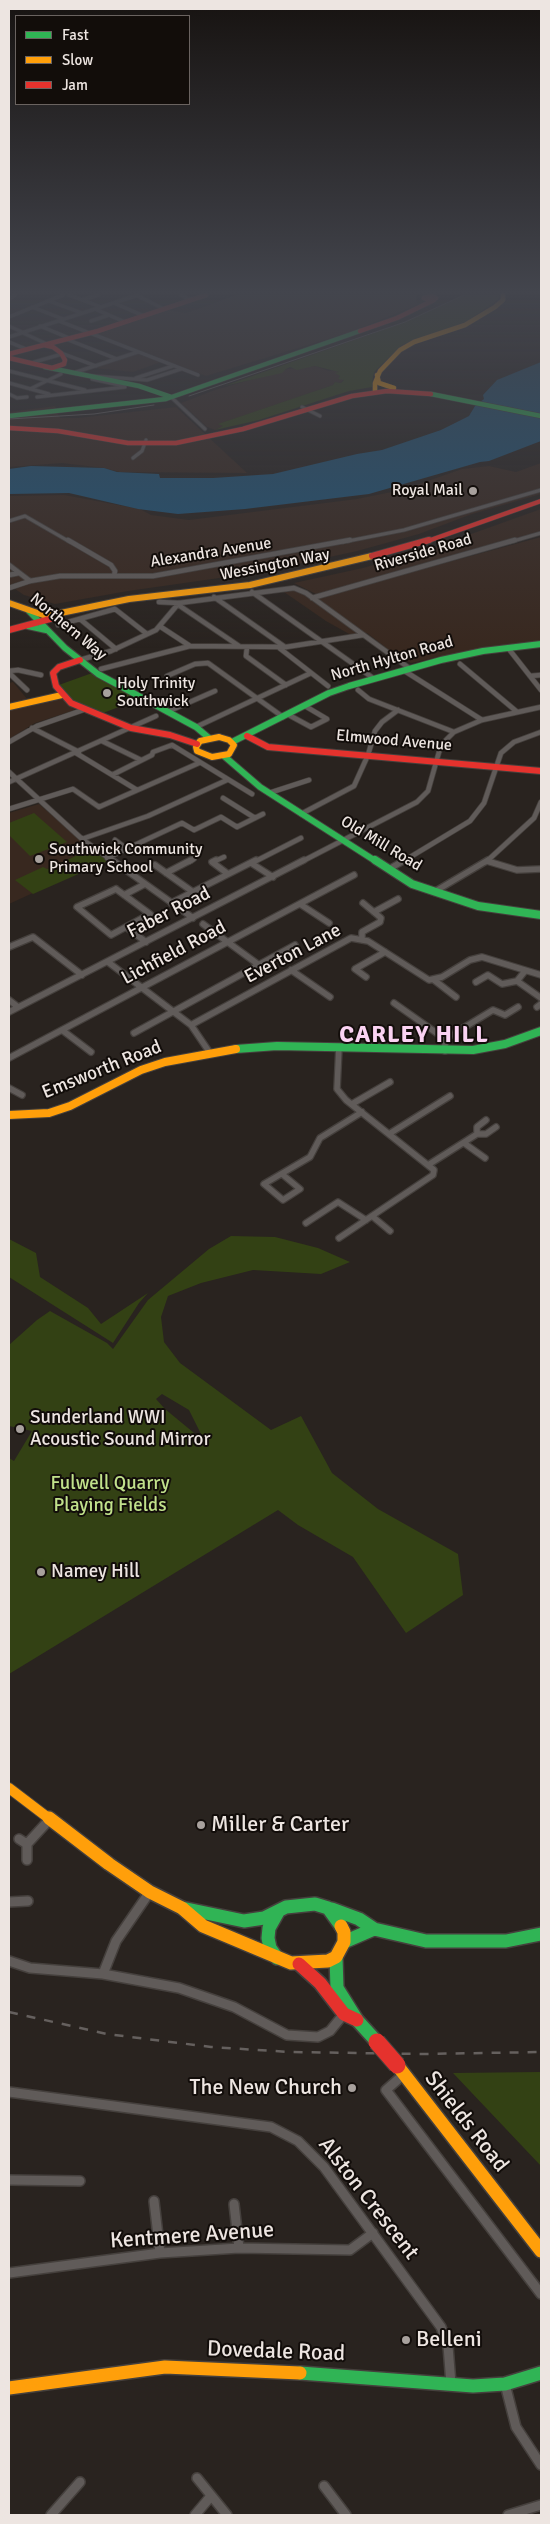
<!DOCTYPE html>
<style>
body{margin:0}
#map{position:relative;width:550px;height:2524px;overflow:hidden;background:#29231f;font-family:Signika,sans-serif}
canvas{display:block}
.frame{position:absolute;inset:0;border:10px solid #ede5e1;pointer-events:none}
.legend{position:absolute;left:15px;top:15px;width:175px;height:90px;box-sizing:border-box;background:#120d0a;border:1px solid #6a6360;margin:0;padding:6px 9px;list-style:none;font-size:15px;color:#ede5e1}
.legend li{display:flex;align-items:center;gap:10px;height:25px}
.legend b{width:25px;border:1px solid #6a6360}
</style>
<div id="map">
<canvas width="550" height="2524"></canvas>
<div class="frame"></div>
<ul class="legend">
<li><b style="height:6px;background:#30b455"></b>Fast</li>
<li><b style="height:6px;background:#ff9f0a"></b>Slow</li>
<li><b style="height:6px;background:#e5322d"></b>Jam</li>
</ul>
</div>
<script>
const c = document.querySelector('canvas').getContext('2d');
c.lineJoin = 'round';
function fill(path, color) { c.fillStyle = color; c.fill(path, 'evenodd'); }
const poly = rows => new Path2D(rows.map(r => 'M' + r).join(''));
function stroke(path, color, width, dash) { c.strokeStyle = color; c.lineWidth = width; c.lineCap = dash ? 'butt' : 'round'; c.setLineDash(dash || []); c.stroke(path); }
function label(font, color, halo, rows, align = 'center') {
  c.font = font + ' Signika,sans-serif'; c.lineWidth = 4; c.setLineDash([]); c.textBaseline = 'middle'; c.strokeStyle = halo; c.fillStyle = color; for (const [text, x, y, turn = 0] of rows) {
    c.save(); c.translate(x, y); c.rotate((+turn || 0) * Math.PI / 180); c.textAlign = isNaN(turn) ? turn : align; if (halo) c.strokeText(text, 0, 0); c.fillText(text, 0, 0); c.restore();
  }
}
fill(poly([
 [236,295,416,295,417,305,351,332,206,376,97,334,169,310,186,313],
 [138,354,161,362,133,372,94,368],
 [315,366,329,371,334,370,340,372,339,378,344,379,341,383,335,382,333,385,219,424,223,426,215,430,207,427,181,403,215,390,288,369],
 [55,406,60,418,78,418,176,407,247,473,120,472,104,468,62,463,9,467,9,412],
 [541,463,541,494,472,514,419,534,357,551,261,572,128,591,55,604,24,595,9,585,9,496,64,495,140,509,151,515,189,520,357,499,402,490,462,469,489,466,516,472],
 [541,509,541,532,316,594,294,583,363,568,432,548],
 [541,537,541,641,472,650,411,663,397,656,367,633,351,635,326,621,284,592,285,590,296,587,320,597],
 [13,682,28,700,56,693,75,710,35,723,9,739,9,683],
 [39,804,91,849,47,869,61,880,9,904,9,813]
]), '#38281f');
fill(poly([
 [464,295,499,295,499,299,466,322,402,345,375,371,373,376,372,387,349,391,259,420,215,430,223,426,218,424,333,385,335,382,341,383,344,380,338,379,340,376,335,373,339,372,315,366,297,370,290,367,286,369,282,373,224,386,405,322],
 [95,672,142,698,98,715,83,710,56,686],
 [34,813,67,842,30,856,9,835,9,823],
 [91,849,108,861,33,894,15,880,43,867,47,869],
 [231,1236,275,1237,318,1248,350,1262,321,1274,253,1270,201,1283,168,1296,161,1317,164,1342,180,1363,271,1430,301,1416,332,1473,378,1509,458,1554,463,1595,406,1633,353,1557,298,1525,278,1510,9,1674,9,1458,14,1461,32,1431,9,1426,9,1345,37,1320,50,1311,107,1343,113,1349,148,1300,209,1249],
 [162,1394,189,1410,205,1442,165,1409,156,1399],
 [9,1239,36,1253,40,1277,88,1308,101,1324,148,1293,139,1303,113,1343,9,1277],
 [541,2072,541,2166,453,2073]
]), '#334114');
fill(poly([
 [541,362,541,441,489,461,480,462,369,494,245,509,178,514,138,509,69,493,9,494,9,469,31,466,104,468,117,472,159,474,160,478,213,478,273,474,357,454,382,450,441,430,469,416,475,406,484,399,483,395,497,380]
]), '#205375');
const streetFar3 = poly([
 [69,295,101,307],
 [136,295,164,309],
 [181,295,191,300],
 [9,299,15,295],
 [82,300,98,295],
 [49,301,82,313],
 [114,303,144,316],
 [32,307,63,319],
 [95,309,125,322],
 [9,317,63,295],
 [59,321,198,375],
 [91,321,109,315],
 [9,326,22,332],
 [40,326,69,338],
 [21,332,47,344],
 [9,337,138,295],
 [66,339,117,359],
 [9,342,26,349],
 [61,353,96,366],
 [31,363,62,354],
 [9,371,85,390],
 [73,373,138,352],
 [92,376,147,380,181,369],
 [136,378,173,366],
 [92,379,124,386],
 [9,383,49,394],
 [30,389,61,374],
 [9,394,17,398,27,397],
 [37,397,125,387],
 [171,397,205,429],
 [302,407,320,416],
 [133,458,142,451,146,440],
 [9,521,25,516,70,542],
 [343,542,404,530,541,490],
 [510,542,541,533]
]);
const streetFar2 = poly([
 [68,540,111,565,115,571,114,576],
 [9,565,30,581],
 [9,575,19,573],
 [9,588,30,581,60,576,153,576,350,540],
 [252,592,373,678],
 [214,597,285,647],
 [312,598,515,540],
 [159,602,179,603,294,588,306,593,409,668],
 [177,604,239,646],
 [80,619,116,649],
 [58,625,115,609,147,634],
 [161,627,190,646],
 [247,647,246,656,286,685],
 [278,647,328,686],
 [508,648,541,690],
 [80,660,111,651,156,630,179,603],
 [460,664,516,711],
 [101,669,190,646,286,647,363,635],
 [403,670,482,720],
 [9,671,18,670,41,675],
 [9,673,27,690],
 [167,676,195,664,208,663,283,717],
 [530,676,541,675],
 [358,690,369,699,454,732],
 [167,712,215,691],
 [287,714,311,727,327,719,305,706],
 [196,727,311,673],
 [32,728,79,752],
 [102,741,141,760],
 [9,742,37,726,83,710],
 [76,753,137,790],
 [9,772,82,839,114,862],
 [114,774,152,755,153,752,172,745,252,794],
 [9,782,156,716],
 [269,793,309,780],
 [223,798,255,818],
 [9,809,73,789,99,807,199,763],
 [301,814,354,786,368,755,375,731,382,722,398,710],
 [82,839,148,816,227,780],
 [115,840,127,849],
 [107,858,182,823,194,830,221,817,237,827,263,814],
 [487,861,489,862],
 [189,862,194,859],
 [213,862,224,857],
 [254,862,301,838],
 [301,862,417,802,428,791,439,752,445,741,454,732,482,720,541,707],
 [402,862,470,821,484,803,501,753,514,742,541,732],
 [486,862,534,818,541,802]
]);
const streetFar1 = poly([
 [112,860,193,918],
 [216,860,212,862,228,874],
 [487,861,517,870,541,869],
 [251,863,273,877],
 [155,865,193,892],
 [389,869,405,860],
 [166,873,191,860],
 [116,889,150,914,111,935,77,907,116,889],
 [434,892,488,860],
 [124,895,145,884],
 [171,903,256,860],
 [300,904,329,923],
 [374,912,398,899],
 [203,924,259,965],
 [126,927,146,942],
 [362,938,362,932,380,922,381,918,363,903],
 [9,947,33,937,82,975],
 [108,962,191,1025,210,1053],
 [291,970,330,997],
 [366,977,355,969,385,952],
 [434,980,456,997],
 [517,981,541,998],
 [476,982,488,975,502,984,517,981,525,971],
 [9,1000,18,1007],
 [394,1003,445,1039],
 [537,1007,541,1004],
 [9,1012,304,860],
 [191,1025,351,938,368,941,429,980,442,977,470,960,482,957,541,975],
 [62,1030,91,1052],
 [134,1033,295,945],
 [339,1047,337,1089,346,1100,434,1170,433,1175,339,1238],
 [445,1051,445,1039,493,1010,505,1015,518,1007],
 [9,1058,354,875],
 [9,1088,22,1095],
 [352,1104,390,1082],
 [389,1134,450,1096],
 [477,1134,486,1134,496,1127],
 [464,1143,485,1158],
 [428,1165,477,1134,477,1127,486,1120],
 [282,1174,300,1189,283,1200,264,1184,310,1157,320,1138,362,1112],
 [372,1216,390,1231],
 [306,1223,338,1202,366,1220]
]);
const street = poly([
 [19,1839,27,1844],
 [27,1860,27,1844,49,1820],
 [9,1902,28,1901],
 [9,1961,30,1968,103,1974,179,1988,234,2007,287,2035,318,2037,330,2031,343,2015],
 [103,1974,116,1941,149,1893],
 [403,2075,386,2090,541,2294],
 [9,2092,271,2127,298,2141,324,2167,441,2327,448,2346,451,2384],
 [9,2180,80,2181],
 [154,2201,160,2253],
 [234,2204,239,2248],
 [9,2273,160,2253,239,2248,350,2250,373,2233],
 [505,2384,516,2427,541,2465],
 [197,2478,227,2515],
 [324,2486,346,2515],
 [51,2515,80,2482],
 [195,2515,211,2496],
 [508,2515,541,2505]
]);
const fastFar3 = poly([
 [45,367,139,386,171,397],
 [431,394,541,416],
 [9,416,166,399,360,331]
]);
const fastFar2 = poly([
 [29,611,65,648,98,674,196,727,209,738],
 [28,626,46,630],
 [232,742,329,693,349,686,441,660,483,651,541,644],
 [224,756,260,787,377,862]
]);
const fastFar1 = poly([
 [375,860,412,884,478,906,541,915],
 [236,1049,277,1046,473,1050,505,1044,541,1031]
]);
const fast = poly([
 [182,1908,244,1921,264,1918,286,1907,315,1904,328,1908,341,1926],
 [332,1909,359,1919,374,1929,426,1941,506,1941,541,1934],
 [344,1942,374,1929],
 [336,1957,337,1988,357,2020,377,2042],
 [277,1958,270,1948,268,1938,269,1928,278,1912],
 [300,2373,473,2386,505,2384,541,2373]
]);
const slowFar4 = poly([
 [377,375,379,383,394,388],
 [375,392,375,383,380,371,400,350,414,342,465,325,495,307,503,300,503,295]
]);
const slowFar3 = poly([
 [9,603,46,616,129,599,250,585,372,556],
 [9,707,62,695],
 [219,737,229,740,234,745,229,754,212,757,197,751,196,747,200,741,219,737]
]);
const slowFar2 = poly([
 [9,1115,49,1113,70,1106,141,1070,165,1062,236,1049]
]);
const slowFar1 = poly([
 [9,1788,51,1820]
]);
const slow = poly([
 [49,1818,109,1864,150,1892,182,1908,203,1926,291,1963,328,1961,336,1957,344,1942,344,1932,341,1926],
 [397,2065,541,2251],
 [9,2388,165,2367,300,2373]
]);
const jamFar2 = poly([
 [432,296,436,298,430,300,424,298,432,296],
 [360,331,397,318,434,300],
 [44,345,53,347,61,353,65,360,64,364],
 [9,354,98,331,206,295],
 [9,358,52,368,64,364],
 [9,428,58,431,128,443,176,443,243,429,352,396,387,391,431,394],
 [425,542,541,501]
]);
const jamFar1 = poly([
 [372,556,429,540],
 [9,630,50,619],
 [80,660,59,667,53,673,56,686,71,703,131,728,170,735,197,744],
 [247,736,268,747,541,771]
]);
const jam = poly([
 [299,1964,320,1983,344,2014,357,2020]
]);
stroke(streetFar3, '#45403d', 4.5);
stroke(streetFar2, '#45403d', 6);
stroke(streetFar1, '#45403d', 8);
stroke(street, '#45403d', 12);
stroke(fastFar3, '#45403d', 5.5);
stroke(fastFar2, '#45403d', 8);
stroke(fastFar1, '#45403d', 10);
stroke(fast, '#45403d', 16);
stroke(slowFar4, '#45403d', 5.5);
stroke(slowFar3, '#45403d', 8);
stroke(slowFar2, '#45403d', 10);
stroke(slowFar1, '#45403d', 12);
stroke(slow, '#45403d', 16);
stroke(jamFar2, '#45403d', 5.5);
stroke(jamFar1, '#45403d', 8);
stroke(jam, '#45403d', 16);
stroke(streetFar3, '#605b59', 3);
stroke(streetFar2, '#605b59', 4.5);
stroke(streetFar1, '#605b59', 5.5);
stroke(street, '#605b59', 9);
stroke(fastFar3, '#30b455', 4.5);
stroke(fastFar2, '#30b455', 6);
stroke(fastFar1, '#30b455', 8);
stroke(fast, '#30b455', 13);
stroke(slowFar4, '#ff9f0a', 4.5);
stroke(slowFar3, '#ff9f0a', 6);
stroke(slowFar2, '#ff9f0a', 8);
stroke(slowFar1, '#ff9f0a', 10);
stroke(slow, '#ff9f0a', 13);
stroke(jamFar2, '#e5322d', 4.5);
stroke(jamFar1, '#e5322d', 6);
stroke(jam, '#e5322d', 13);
stroke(poly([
 [189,396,405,322,464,295],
 [9,419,94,414,154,405]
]), '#65605e', 1);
stroke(poly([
 [9,2012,107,2034,211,2047,290,2052,423,2054,541,2052]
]), '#65605e', 2.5, [9, 9]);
const jamBridge = poly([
 [377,2042,397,2065]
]);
stroke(jamBridge, '#45403d', 19, []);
stroke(jamBridge, '#e5322d', 17);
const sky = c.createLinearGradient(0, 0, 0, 649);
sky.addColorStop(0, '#171311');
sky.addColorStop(0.45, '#43454d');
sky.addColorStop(1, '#43454d00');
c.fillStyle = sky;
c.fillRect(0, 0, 550, 649);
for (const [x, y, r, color] of [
 [473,491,5,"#a8a19d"],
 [107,693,5,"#a8a19d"],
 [39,859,5,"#a8a19d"],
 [20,1429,5,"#a8a19d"],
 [41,1572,5,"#a8a19d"],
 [201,1825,5,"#a8a19d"],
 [352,2088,5,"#a8a19d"],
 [406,2340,5,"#a8a19d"]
]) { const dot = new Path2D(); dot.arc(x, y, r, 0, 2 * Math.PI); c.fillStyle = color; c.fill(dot); stroke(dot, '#120d0a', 2); }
label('16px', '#ede5e1', '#120d0a', [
 ["Royal Mail",463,491,"right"],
 ["Holy Trinity",117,684],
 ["Southwick",117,702],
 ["Southwick Community",49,850],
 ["Primary School",49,868]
], 'left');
label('16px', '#ede5e1', '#120d0a', [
 ["Alexandra Avenue",211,553,-9],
 ["Riverside Road",423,553,-16],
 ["Wessington Way",275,565,-11],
 ["Northern Way",68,627,40],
 ["North Hylton Road",392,659,-16],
 ["Elmwood Avenue",394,741,5],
 ["Old Mill Road",381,844,31]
]);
label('19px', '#ede5e1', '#120d0a', [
 ["Faber Road",169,913,-27],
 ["Lichfield Road",174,953,-28],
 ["Everton Lane",293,954,-28],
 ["Emsworth Road",102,1070,-22]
]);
label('19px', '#ede5e1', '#120d0a', [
 ["Sunderland WWI",30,1418],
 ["Acoustic Sound Mirror",30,1440],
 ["Namey Hill",51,1572]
], 'left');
label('19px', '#c1e18b', '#120d0a', [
 ["Fulwell Quarry",110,1484],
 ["Playing Fields",110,1506]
]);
label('22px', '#ede5e1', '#120d0a', [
 ["Miller & Carter",211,1825],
 ["The New Church",342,2088,"right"],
 ["Belleni",416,2340]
], 'left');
label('22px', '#ede5e1', '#120d0a', [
 ["Shields Road",466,2122,52],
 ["Alston Crescent",368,2199,52],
 ["Kentmere Avenue",192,2236,-4],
 ["Dovedale Road",276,2352,2]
]);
c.letterSpacing = '1px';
label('bold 24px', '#fbd3f3', '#120d0a', [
 ["CARLEY HILL",414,1036]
]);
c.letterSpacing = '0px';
</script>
